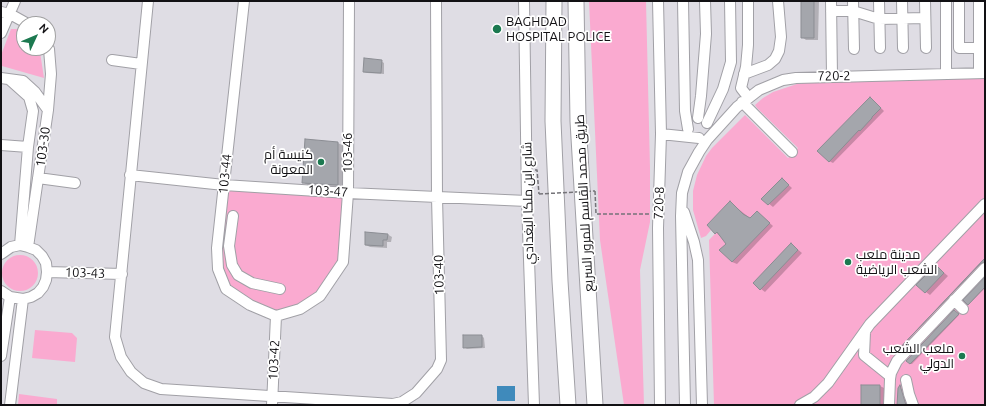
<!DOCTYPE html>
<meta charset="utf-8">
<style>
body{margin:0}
#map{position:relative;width:986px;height:406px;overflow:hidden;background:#dfdde4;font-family:Ubuntu,sans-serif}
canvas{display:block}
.frame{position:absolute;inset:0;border:2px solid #121114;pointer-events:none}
.north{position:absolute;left:16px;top:16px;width:40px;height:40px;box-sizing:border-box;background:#fff;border:1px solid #a0a0a1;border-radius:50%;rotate:46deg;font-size:11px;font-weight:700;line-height:16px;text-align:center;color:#121114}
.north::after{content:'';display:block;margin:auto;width:14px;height:18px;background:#1c7950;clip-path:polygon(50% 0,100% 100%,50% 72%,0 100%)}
</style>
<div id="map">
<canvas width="986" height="406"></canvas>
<div class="frame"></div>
<div class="north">N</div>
</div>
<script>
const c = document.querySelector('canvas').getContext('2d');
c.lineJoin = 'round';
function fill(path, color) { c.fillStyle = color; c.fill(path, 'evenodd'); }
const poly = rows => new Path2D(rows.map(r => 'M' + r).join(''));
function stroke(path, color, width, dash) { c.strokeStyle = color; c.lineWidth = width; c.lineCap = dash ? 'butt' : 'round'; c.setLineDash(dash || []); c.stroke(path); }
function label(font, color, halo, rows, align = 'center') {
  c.font = font + ' Ubuntu,Cairo,sans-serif'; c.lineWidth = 3.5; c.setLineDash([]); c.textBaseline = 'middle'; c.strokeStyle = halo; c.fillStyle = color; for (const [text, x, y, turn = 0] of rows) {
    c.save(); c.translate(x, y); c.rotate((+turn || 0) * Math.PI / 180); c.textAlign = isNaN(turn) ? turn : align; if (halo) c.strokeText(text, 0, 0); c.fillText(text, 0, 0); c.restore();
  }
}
fill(poly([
 [589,1,646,1,650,168,650,222,640,270,644,405,624,405,600,240],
 [11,29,19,29,24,32,24,48,38,48,40,52,44,78,2,66,1,63,1,55],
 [985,77,985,405,714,405,709,240,738,210,730,202,707,225,711,230,706,236,701,238,693,210,693,191,697,175,706,156,712,148,745,115,788,158,798,148,757,108,755,105,763,98,773,92,797,84,817,81],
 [224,185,343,195,343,262,320,296,276,316,226,293,217,248],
 '2 273a18 18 0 1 1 36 0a18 18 0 1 1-36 0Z',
 [35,330,72,333,77,338,75,362,32,358],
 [19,394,57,399,57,405,18,405]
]), '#faaad0');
fill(poly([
 [497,386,515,386,515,401,497,401]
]), '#3f8abb');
fill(poly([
 [802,1,819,1,818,40,806,40,802,37],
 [381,61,384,63,384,74,367,73,364,72],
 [874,101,884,111,833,163,829,161],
 [338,143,344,146,343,188,309,186,303,182],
 [782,179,792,188,773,207,763,199],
 [731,203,751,219,757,212,773,226,737,264,732,262,727,244,720,236,708,225],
 [387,234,392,237,391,242,387,242,387,248,370,247,366,245],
 [791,244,802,253,765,292,761,289],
 [936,266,948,276,930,295,926,292],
 [985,278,985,288,969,304,968,304],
 [956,312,959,315,912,364,911,364,908,361],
 [482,336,484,338,485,348,467,349,464,347],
 [880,386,884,388,884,405,862,405]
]), '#0003');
const building = poly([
 [801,1,814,1,814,38,801,38,801,1],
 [364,58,382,60,381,73,363,72,364,58],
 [870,97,881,108,872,117,872,118,860,131,859,130,829,162,817,151,870,97],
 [305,139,338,142,338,185,302,183,305,139],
 [782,178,789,185,768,205,761,199,782,178],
 [730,201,743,214,750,218,757,211,770,223,732,262,719,250,726,244,717,232,715,234,707,225,730,201],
 [365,232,388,234,387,240,383,240,383,246,365,245,365,232],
 [791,243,798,250,760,290,753,283,791,243],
 [985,258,985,262,980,264,897,351,985,258],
 [936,265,944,273,925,293,916,285,936,265],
 [985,277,985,287,968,305,963,300,985,277],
 [954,310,959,314,910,364,906,361,954,310],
 [463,335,482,335,482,347,463,348,463,335],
 [861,385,880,385,880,405,861,405,861,385],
 [900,385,906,405,897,405,898,388,900,385]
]);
fill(building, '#a4a6ac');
stroke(building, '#8b8d93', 1);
const minor = poly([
 [148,1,115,337,121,357,131,372,144,383,161,389,393,404,402,402,416,393,437,369,441,360,437,197,436,1],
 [244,1,217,248,218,269,226,289,250,305,276,316],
 [524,1,527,201,534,405],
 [658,1,661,134,658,228,660,405],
 [683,1,685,111,688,129],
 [831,1,832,76],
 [853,1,854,49],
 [879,1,880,48],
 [902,1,903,48],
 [925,1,926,48],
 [959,1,959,48,985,48],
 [831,11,853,11,879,19,925,18],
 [1,12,10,14,28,24],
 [1,33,15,1],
 [112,60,141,64],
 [979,73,979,1],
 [744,74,768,65,775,59,779,51,781,37,778,1],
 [946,74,946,1],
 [1,78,23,81,35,92,48,110],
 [10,80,29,97,33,111,28,147,20,245],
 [748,97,741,88,746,67,748,45,748,1],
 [742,102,792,152],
 [698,118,701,96,706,34,705,1],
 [707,123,723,89,731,62,730,1],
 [661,134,699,138],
 [1,145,28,147],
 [130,175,224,185,348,193,527,201],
 [38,178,75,183],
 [684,212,694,242,698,260,702,405],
 [233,216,229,246,232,265,238,275,252,283,280,289],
 [28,247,48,110,51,74,49,49,48,48],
 [1,254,11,247,20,245,28,247,36,250,42,256,46,263,47,272,46,280,43,287,38,293,31,297,23,299,10,297,1,291],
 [47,272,122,274],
 [954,300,963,309],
 [276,316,300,309,320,296,343,262,348,193,349,1],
 [865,332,864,355,890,376],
 [1,356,10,297],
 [906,380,909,394,913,405],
 [10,405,23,299],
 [272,405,276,316],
 [685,405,681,216,682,193,688,172,699,152,707,140,737,107,759,90,783,80,796,78,985,73],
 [800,405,814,397,828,383,870,324,985,204],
 [889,405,890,379,891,373,897,361,985,268]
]);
const highway = poly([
 [554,1,553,121,560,281,568,405],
 [576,1,578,121,595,405]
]);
stroke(minor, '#a1a0a6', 12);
stroke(highway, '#a1a0a6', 17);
stroke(poly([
 [535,170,537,170,539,194],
 [595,191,596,214,651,214]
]), '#747378', 1.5, [4, 2]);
stroke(minor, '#fff', 10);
stroke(highway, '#fff', 15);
stroke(poly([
 [539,194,595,191]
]), '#747378', 1.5, [4, 2]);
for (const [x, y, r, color] of [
 [497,29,5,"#1c7950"],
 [321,162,4,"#1c7950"],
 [848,262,4,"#1c7950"],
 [962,356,4,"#1c7950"]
]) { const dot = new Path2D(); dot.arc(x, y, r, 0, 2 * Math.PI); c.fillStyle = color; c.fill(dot); stroke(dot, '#fff', 1.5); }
label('13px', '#121114', '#fff', [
 ["BAGHDAD",506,22],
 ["HOSPITAL POLICE",506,37],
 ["كنيسة أم",313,155,"right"],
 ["المعونة",313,170,"right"],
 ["مدينة ملعب",856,255],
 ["الشعب الرياضية",856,270],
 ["ملعب الشعب",954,349,"right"],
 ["الدولي",954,364,"right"]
], 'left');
label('13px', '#121114', '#fff', [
 ["720-2",834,76,-1],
 ["103-30",43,147,-82],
 ["103-46",348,153,-90],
 ["103-44",225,174,-84],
 ["103-47",328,191,4],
 ["شارع ابن ملكا البغدادي",528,203,-91],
 ["طريق محمد القاسم للمرور السريع",584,203,-93],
 ["720-8",659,203,-88],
 ["103-43",85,273,2],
 ["103-40",439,275,-91],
 ["103-42",274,360,-87]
]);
</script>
